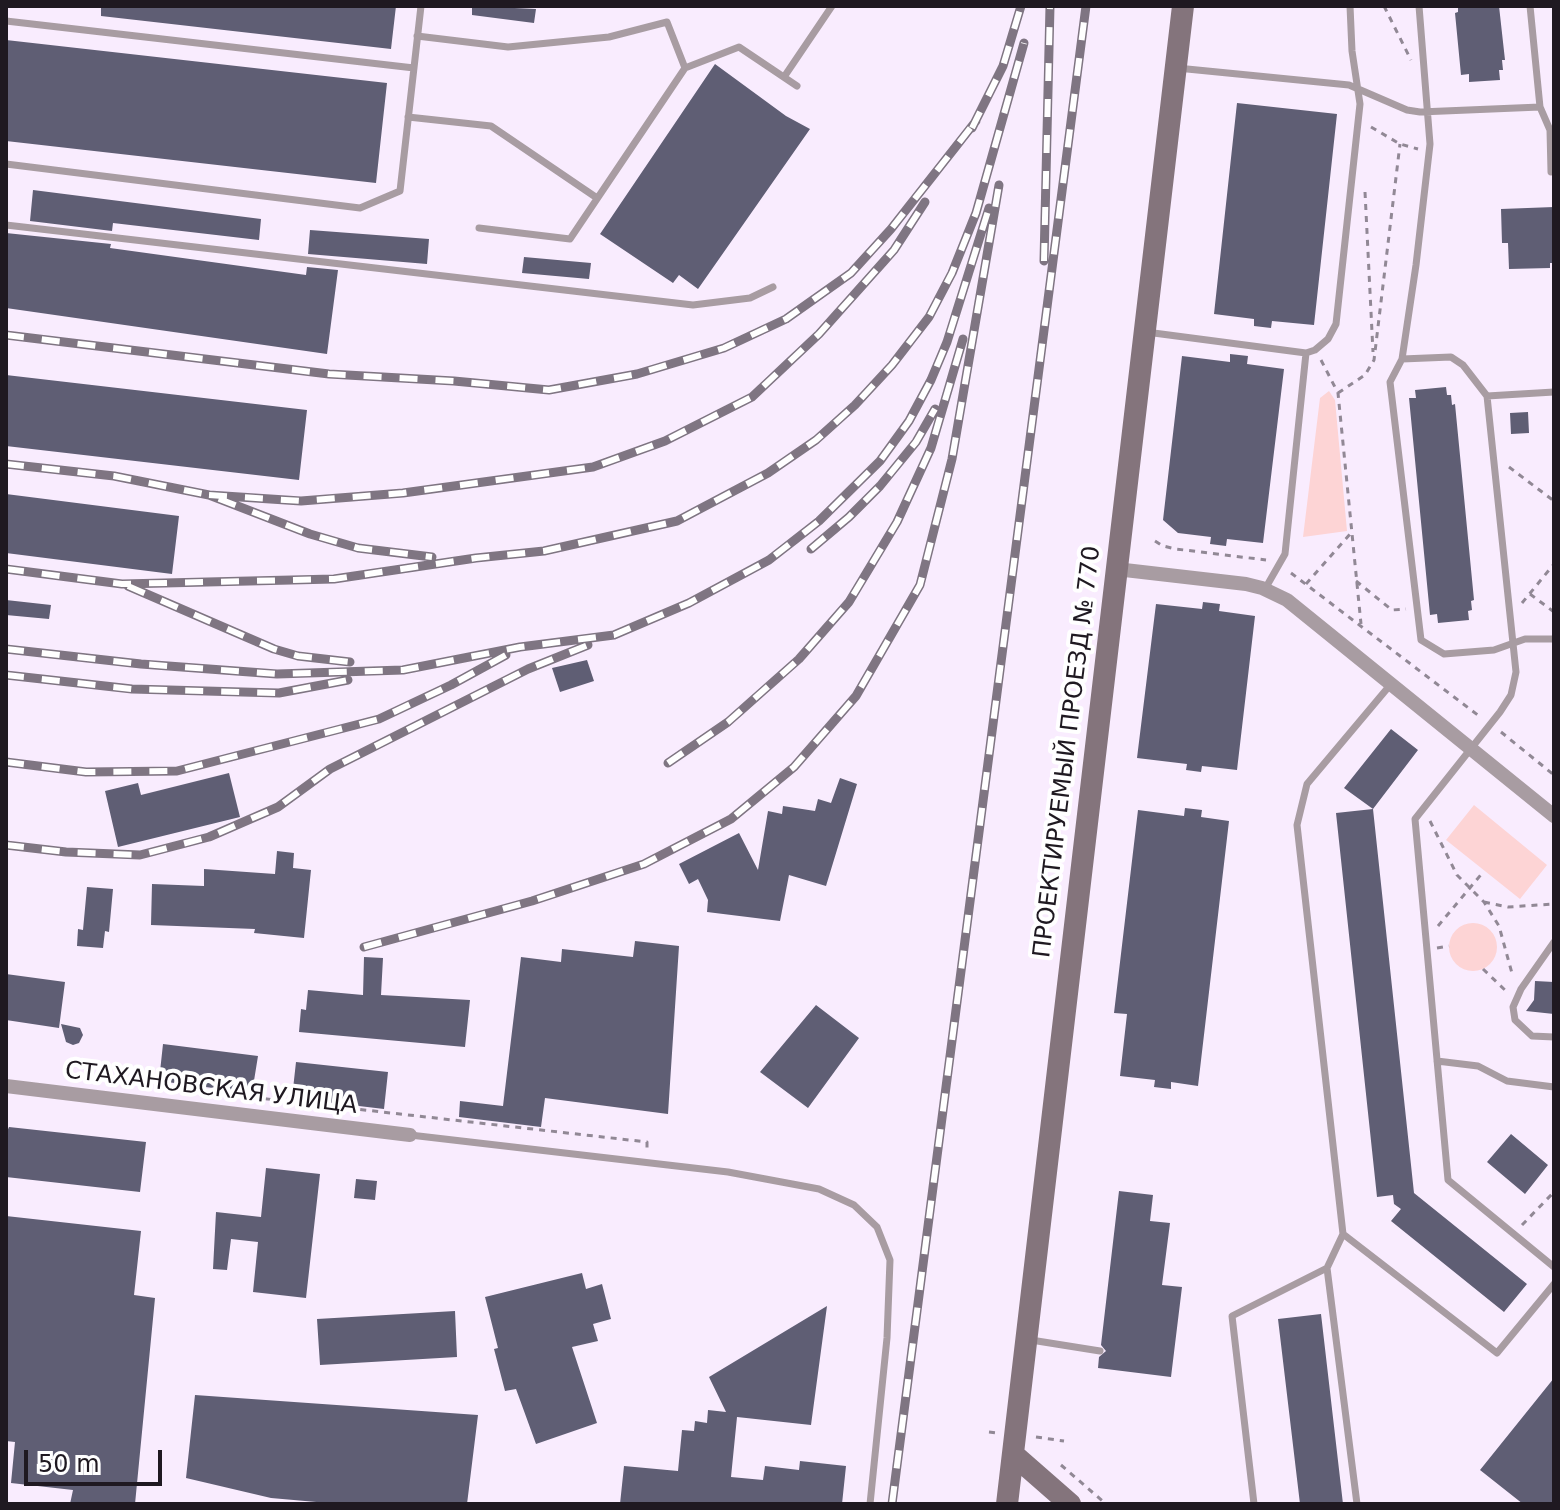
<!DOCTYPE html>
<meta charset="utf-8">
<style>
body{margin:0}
#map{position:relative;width:1560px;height:1510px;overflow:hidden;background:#f9ecfe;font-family:"DejaVu Sans",sans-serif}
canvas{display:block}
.frame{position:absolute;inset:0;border:8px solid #1f1921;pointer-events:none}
.scale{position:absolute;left:24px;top:1450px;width:138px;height:36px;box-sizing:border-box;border:4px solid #1f1921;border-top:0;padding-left:10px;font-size:24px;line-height:28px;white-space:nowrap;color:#1f1921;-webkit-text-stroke:6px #fff;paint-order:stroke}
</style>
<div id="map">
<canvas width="1560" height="1510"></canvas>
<div class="frame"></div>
<div class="scale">50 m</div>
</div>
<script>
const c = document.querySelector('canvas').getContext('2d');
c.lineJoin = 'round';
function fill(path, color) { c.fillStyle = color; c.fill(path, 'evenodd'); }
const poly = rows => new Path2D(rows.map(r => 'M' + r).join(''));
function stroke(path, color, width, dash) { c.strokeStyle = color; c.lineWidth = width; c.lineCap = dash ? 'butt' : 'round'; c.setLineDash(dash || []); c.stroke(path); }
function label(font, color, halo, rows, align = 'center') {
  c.font = font + ' "DejaVu Sans",sans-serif'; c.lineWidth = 8; c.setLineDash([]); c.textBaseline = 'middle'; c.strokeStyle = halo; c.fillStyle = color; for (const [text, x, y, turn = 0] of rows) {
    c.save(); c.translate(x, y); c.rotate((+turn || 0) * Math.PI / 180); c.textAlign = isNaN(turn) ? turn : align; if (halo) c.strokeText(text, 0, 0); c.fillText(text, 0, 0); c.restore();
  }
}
fill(poly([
 [1329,391,1335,400,1347,531,1303,537,1320,398],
 [1474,805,1547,865,1520,899,1446,840],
 '1449 947a24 24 0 1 1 48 0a24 24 0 1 1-48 0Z'
]), '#fdd4d5');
fill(poly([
 [101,6,396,6,391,49,101,16],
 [472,6,536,9,534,23,472,15],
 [1458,6,1499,6,1505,60,1502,60,1503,70,1499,70,1500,80,1469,82,1469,74,1461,75,1455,13,1458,12],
 [6,40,387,83,376,183,6,141],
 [715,64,786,116,810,129,698,289,679,275,673,283,600,234],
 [1237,103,1337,114,1314,325,1272,321,1271,328,1254,326,1254,319,1214,314],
 [33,190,261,219,259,240,113,223,112,231,30,221],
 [1554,207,1554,263,1550,263,1550,268,1509,269,1508,243,1502,243,1501,209],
 [310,230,429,239,427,264,308,254],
 [6,233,111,244,110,248,306,275,307,267,338,270,327,354,6,308],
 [524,257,591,263,589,279,522,273],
 [1230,354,1248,356,1247,364,1284,369,1263,543,1227,539,1226,546,1210,544,1211,537,1178,533,1163,520,1182,356,1230,362],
 [6,375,307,410,299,480,6,446],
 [1446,387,1447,395,1451,395,1452,405,1455,404,1474,600,1471,601,1472,610,1468,611,1469,620,1438,623,1437,614,1430,615,1409,398,1416,398,1415,390],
 [1528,412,1529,433,1511,434,1510,413],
 [6,494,179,516,172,574,6,553],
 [6,600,51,605,49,619,6,615],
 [1203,602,1220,604,1219,611,1255,616,1237,770,1202,766,1201,772,1186,770,1187,764,1137,758,1156,604,1202,609],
 [587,660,594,681,560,692,552,668],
 [1391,729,1418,750,1373,809,1414,1193,1527,1284,1504,1312,1391,1221,1401,1209,1394,1204,1393,1195,1377,1197,1336,813,1373,809,1344,788],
 [229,773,240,817,118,847,105,791,138,783,141,795],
 [840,778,857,784,826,886,789,875,780,921,707,912,708,900,698,879,689,884,679,864,739,833,758,870,768,811,782,814,783,806,815,811,818,799,831,803],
 [1185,808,1202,810,1201,817,1229,821,1198,1086,1171,1082,1171,1089,1154,1087,1155,1080,1120,1076,1127,1014,1114,1013,1138,810,1184,816],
 [277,851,294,853,293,868,311,870,304,938,254,933,255,929,151,925,152,884,204,886,204,869,275,874],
 [87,887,113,889,109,932,105,931,103,948,77,946,78,929,83,930],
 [635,941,679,946,668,1114,545,1098,541,1127,459,1117,460,1101,503,1106,521,957,561,962,562,949,633,957],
 [364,957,383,958,381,995,470,1000,465,1047,299,1032,301,1009,306,1010,308,990,363,995],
 [6,974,65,982,59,1028,6,1020],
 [1535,981,1554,982,1554,1014,1526,1011,1534,1000],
 [816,1005,859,1038,808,1108,760,1072],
 [61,1024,80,1028,83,1035,79,1043,73,1045,66,1042],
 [163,1044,258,1056,252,1093,159,1081],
 [296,1062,388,1072,384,1109,292,1098],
 [9,1127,146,1142,140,1192,6,1177,6,1134],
 [1511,1134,1548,1165,1525,1194,1487,1162],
 [266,1168,320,1174,306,1298,253,1292,258,1242,231,1239,227,1270,213,1269,216,1212,261,1217],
 [356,1179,377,1181,375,1200,354,1198],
 [1119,1191,1153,1195,1150,1221,1170,1223,1162,1285,1182,1287,1171,1377,1098,1368,1099,1357,1106,1351,1101,1345],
 [6,1216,141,1231,134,1295,155,1298,135,1504,70,1504,73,1490,11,1483,15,1442,6,1441],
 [582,1273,586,1289,602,1284,611,1319,593,1324,598,1341,572,1347,597,1423,536,1444,516,1389,505,1391,494,1349,498,1348,485,1297],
 [827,1306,811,1425,737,1417,731,1477,763,1480,765,1466,799,1470,800,1461,846,1466,842,1504,620,1504,624,1466,678,1471,682,1430,694,1431,695,1421,707,1423,708,1410,726,1412,709,1377],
 [455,1311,457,1357,320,1365,317,1319],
 [1321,1314,1343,1504,1300,1504,1278,1319],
 [1554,1378,1554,1504,1523,1504,1480,1470],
 [195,1395,478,1415,467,1504,339,1504,271,1498,186,1478]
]), '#5f5e74');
stroke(poly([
 [1384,6,1411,60],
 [1371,127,1400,144,1418,149],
 [1365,192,1373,352],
 [1321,360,1338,393,1361,624],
 [1338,393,1365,375,1374,360,1400,144],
 [1509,467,1554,501],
 [1155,541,1163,546,1176,549,1266,560],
 [1291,573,1479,716],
 [1356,581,1392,610,1406,609],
 [1306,584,1351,533],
 [1530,594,1554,612],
 [1522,603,1554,564],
 [1501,732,1554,775],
 [1430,821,1457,875,1484,902,1499,926,1513,977],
 [1484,902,1508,907,1554,904],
 [1438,926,1484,871],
 [1437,948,1449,946],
 [1483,969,1506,991],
 [241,1096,647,1142,647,1149],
 [1522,1225,1554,1192],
 [989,1432,997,1433],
 [1036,1437,1064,1441],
 [1061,1465,1106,1504]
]), '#918895', 3, [6, 6]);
stroke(poly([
 [1419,6,1430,144,1416,265,1402,359,1390,382,1421,640,1444,654,1494,650,1525,639,1554,639],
 [1530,6,1540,107,1550,130,1551,172],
 [6,21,414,68],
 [417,36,508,47,609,37,667,22,685,68],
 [1177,68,1349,85,1407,110,1420,112,1540,107],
 [784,77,832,6],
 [408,117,491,126,597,198],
 [6,164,360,208,400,191,421,6],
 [6,225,693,305,750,298,773,287],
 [479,228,570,239,685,68,739,47,797,86],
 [1146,332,1306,353],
 [1402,359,1451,357,1463,365,1487,396,1516,672,1511,695,1500,712,1415,819,1448,1180,1554,1267],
 [1487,396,1554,392],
 [1265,589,1285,554,1306,353,1315,350,1328,339,1336,324,1360,104,1352,51,1350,6],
 [1554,942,1521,989,1513,1007,1515,1020,1532,1036,1554,1037],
 [1437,1061,1478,1066,1507,1081,1554,1087],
 [410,1135,728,1172,819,1189,854,1205,877,1227,890,1260,887,1338,870,1504],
 [1343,1234,1497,1353,1554,1284],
 [1031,1340,1100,1351],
 [1254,1504,1232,1316,1327,1268],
 [1357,1504,1327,1268,1343,1234,1297,825,1307,784,1391,684]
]), '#a89ca2', 7);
stroke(poly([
 [1116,569,1246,584,1262,588,1287,600,1554,816],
 [6,1086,410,1135]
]), '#a89ca2', 14);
stroke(poly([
 [1014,1455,1070,1504],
 [1007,1504,1183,6]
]), '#84747c', 22);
const rail = poly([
 [972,128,1003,66,1021,6],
 [1044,261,1050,6],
 [6,335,329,374,454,381,549,390,637,374,724,348,786,319,851,273,891,229,976,121],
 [6,464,114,476,209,495,310,534,358,548,432,557],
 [209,495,301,501,403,493,593,467,665,441,752,397,819,334,894,250,925,202],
 [811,549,849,517,880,486,916,442,935,409],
 [6,569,122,584,334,579,476,558,544,551,677,521,768,473,816,440,855,405,892,365,929,317,952,273,976,213,1024,43],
 [128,586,274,649,298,656,350,662],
 [6,649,141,664,277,674,403,670,520,647,614,635,689,603,769,560,819,521,880,461,909,421,931,380,947,342,989,208],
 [6,675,132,689,279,693,348,680],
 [6,762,86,772,177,771,379,719,451,685,506,655],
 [668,763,728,722,799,659,849,602,897,522,931,448,963,339],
 [6,845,66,852,140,855,209,837,278,807,330,769,528,669,588,645],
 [364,947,532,901,644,864,731,819,794,767,856,696,920,585,952,459,999,185],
 [892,1504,1086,6]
]);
stroke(rail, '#7f7582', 9);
stroke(rail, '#fff', 6, [18]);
label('24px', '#1f1921', '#fff', [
 ["ПРОЕКТИРУЕМЫЙ ПРОЕЗД № 770",1068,752,-83],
 ["СТАХАНОВСКАЯ УЛИЦА",211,1089,7]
]);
</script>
